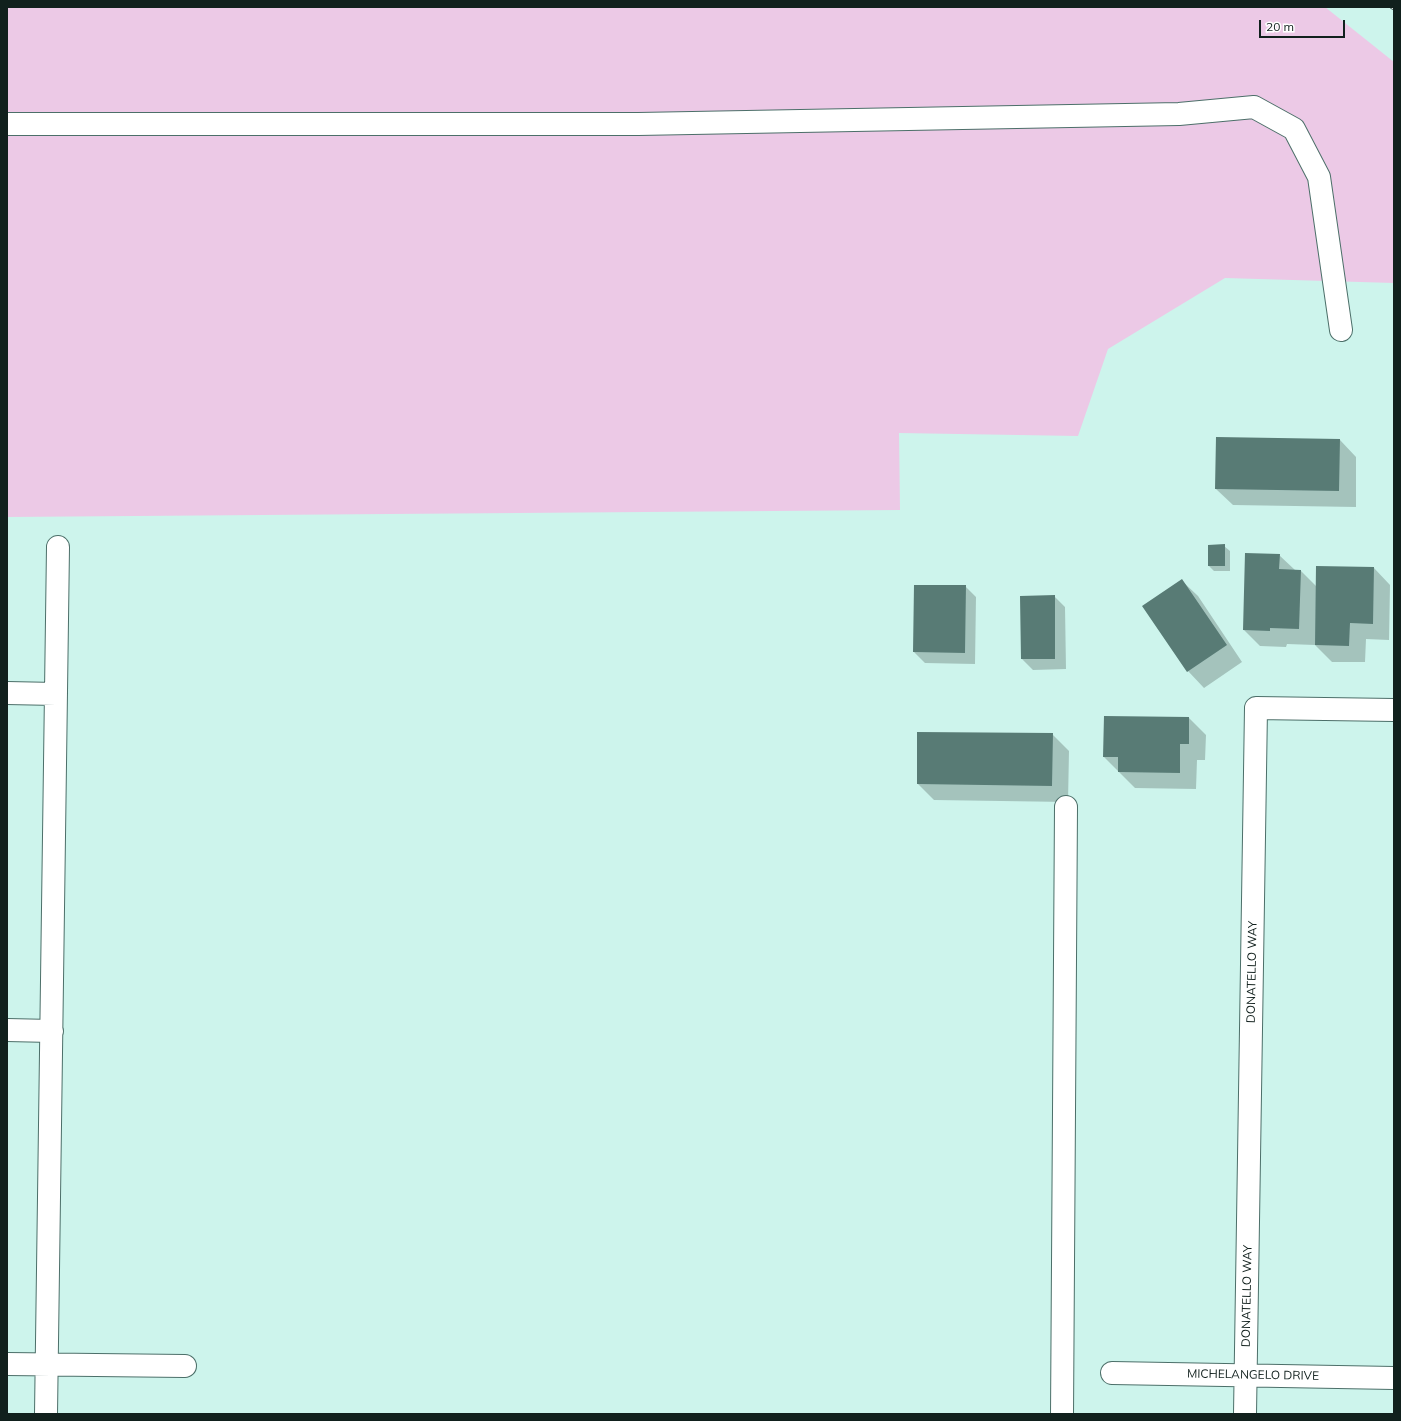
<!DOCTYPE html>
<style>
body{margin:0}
#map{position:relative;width:1401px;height:1421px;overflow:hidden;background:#cdf4ec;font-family:Mulish,sans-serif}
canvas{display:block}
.frame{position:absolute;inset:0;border:8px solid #11201d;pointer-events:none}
.scale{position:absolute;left:1259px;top:20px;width:86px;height:18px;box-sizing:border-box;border:2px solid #11201d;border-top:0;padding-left:5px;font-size:12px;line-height:14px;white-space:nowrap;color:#11201d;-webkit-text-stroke:3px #fff;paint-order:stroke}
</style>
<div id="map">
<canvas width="1401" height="1421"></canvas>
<div class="frame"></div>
<div class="scale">20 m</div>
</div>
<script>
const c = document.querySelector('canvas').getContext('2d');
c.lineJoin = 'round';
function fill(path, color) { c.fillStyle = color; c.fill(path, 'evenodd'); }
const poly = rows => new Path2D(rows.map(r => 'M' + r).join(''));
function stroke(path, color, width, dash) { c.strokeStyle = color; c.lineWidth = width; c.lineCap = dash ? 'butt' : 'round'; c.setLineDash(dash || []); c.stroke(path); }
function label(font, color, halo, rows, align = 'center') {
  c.font = font + ' Mulish,sans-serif'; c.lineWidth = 3; c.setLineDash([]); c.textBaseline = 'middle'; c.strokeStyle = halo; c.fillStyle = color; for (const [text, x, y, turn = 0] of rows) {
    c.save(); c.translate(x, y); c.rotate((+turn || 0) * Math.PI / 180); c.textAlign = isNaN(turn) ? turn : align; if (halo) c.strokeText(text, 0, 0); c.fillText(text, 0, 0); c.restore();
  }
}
fill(poly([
 [7,7,1325,7,1394,62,1394,283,1225,278,1108,349,1078,436,899,433,900,510,7,517]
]), '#ecc9e6');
fill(poly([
 [1340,440,1356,457,1356,507,1233,505,1216,489],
 [1224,546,1230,551,1230,571,1214,571,1209,566],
 [1279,555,1295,570,1301,571,1317,587,1374,568,1390,585,1389,640,1366,639,1365,662,1332,662,1315,645,1287,644,1286,647,1260,646,1244,630],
 [1181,580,1198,596,1242,662,1204,688,1188,671],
 [965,586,976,597,975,664,925,663,914,652],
 [1054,596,1065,607,1066,669,1033,670,1022,659],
 [1105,717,1189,718,1206,735,1205,760,1197,760,1196,789,1135,788,1104,757],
 [1052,734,1069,751,1068,802,934,800,918,784]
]), '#0003');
fill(poly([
 [1216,437,1340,439,1339,491,1215,489],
 [1225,544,1225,566,1208,566,1208,545],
 [1245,553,1280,554,1279,569,1301,570,1299,629,1270,628,1270,631,1243,630],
 [1316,566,1374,567,1373,624,1350,623,1349,646,1315,645],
 [1182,579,1227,645,1187,672,1142,606],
 [914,585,966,585,965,653,913,652],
 [1055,595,1055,659,1021,659,1020,596],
 [1104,716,1189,717,1189,744,1180,744,1180,773,1118,772,1118,757,1103,757],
 [917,732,1053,733,1052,786,917,784]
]), '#587b75');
const minor = poly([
 [7,124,638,124,1179,114,1254,107,1294,129,1319,177,1341,330],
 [7,693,56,694],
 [7,1030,52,1031],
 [7,1364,185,1366],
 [1112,1373,1394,1378],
 [46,1414,58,547],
 [1062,1414,1066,807],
 [1245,1414,1256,708,1394,710]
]);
stroke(minor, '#4c6f69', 24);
stroke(minor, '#fff', 22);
const rail = poly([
 [1392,7,1394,8]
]);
stroke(rail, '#394d49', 4.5);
stroke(rail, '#fff', 3, [9]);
label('12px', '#11201d', '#fff', [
 ["DONATELLO WAY",1252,972,-89],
 ["DONATELLO WAY",1247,1296,-89],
 ["MICHELANGELO DRIVE",1253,1375,1]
]);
</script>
